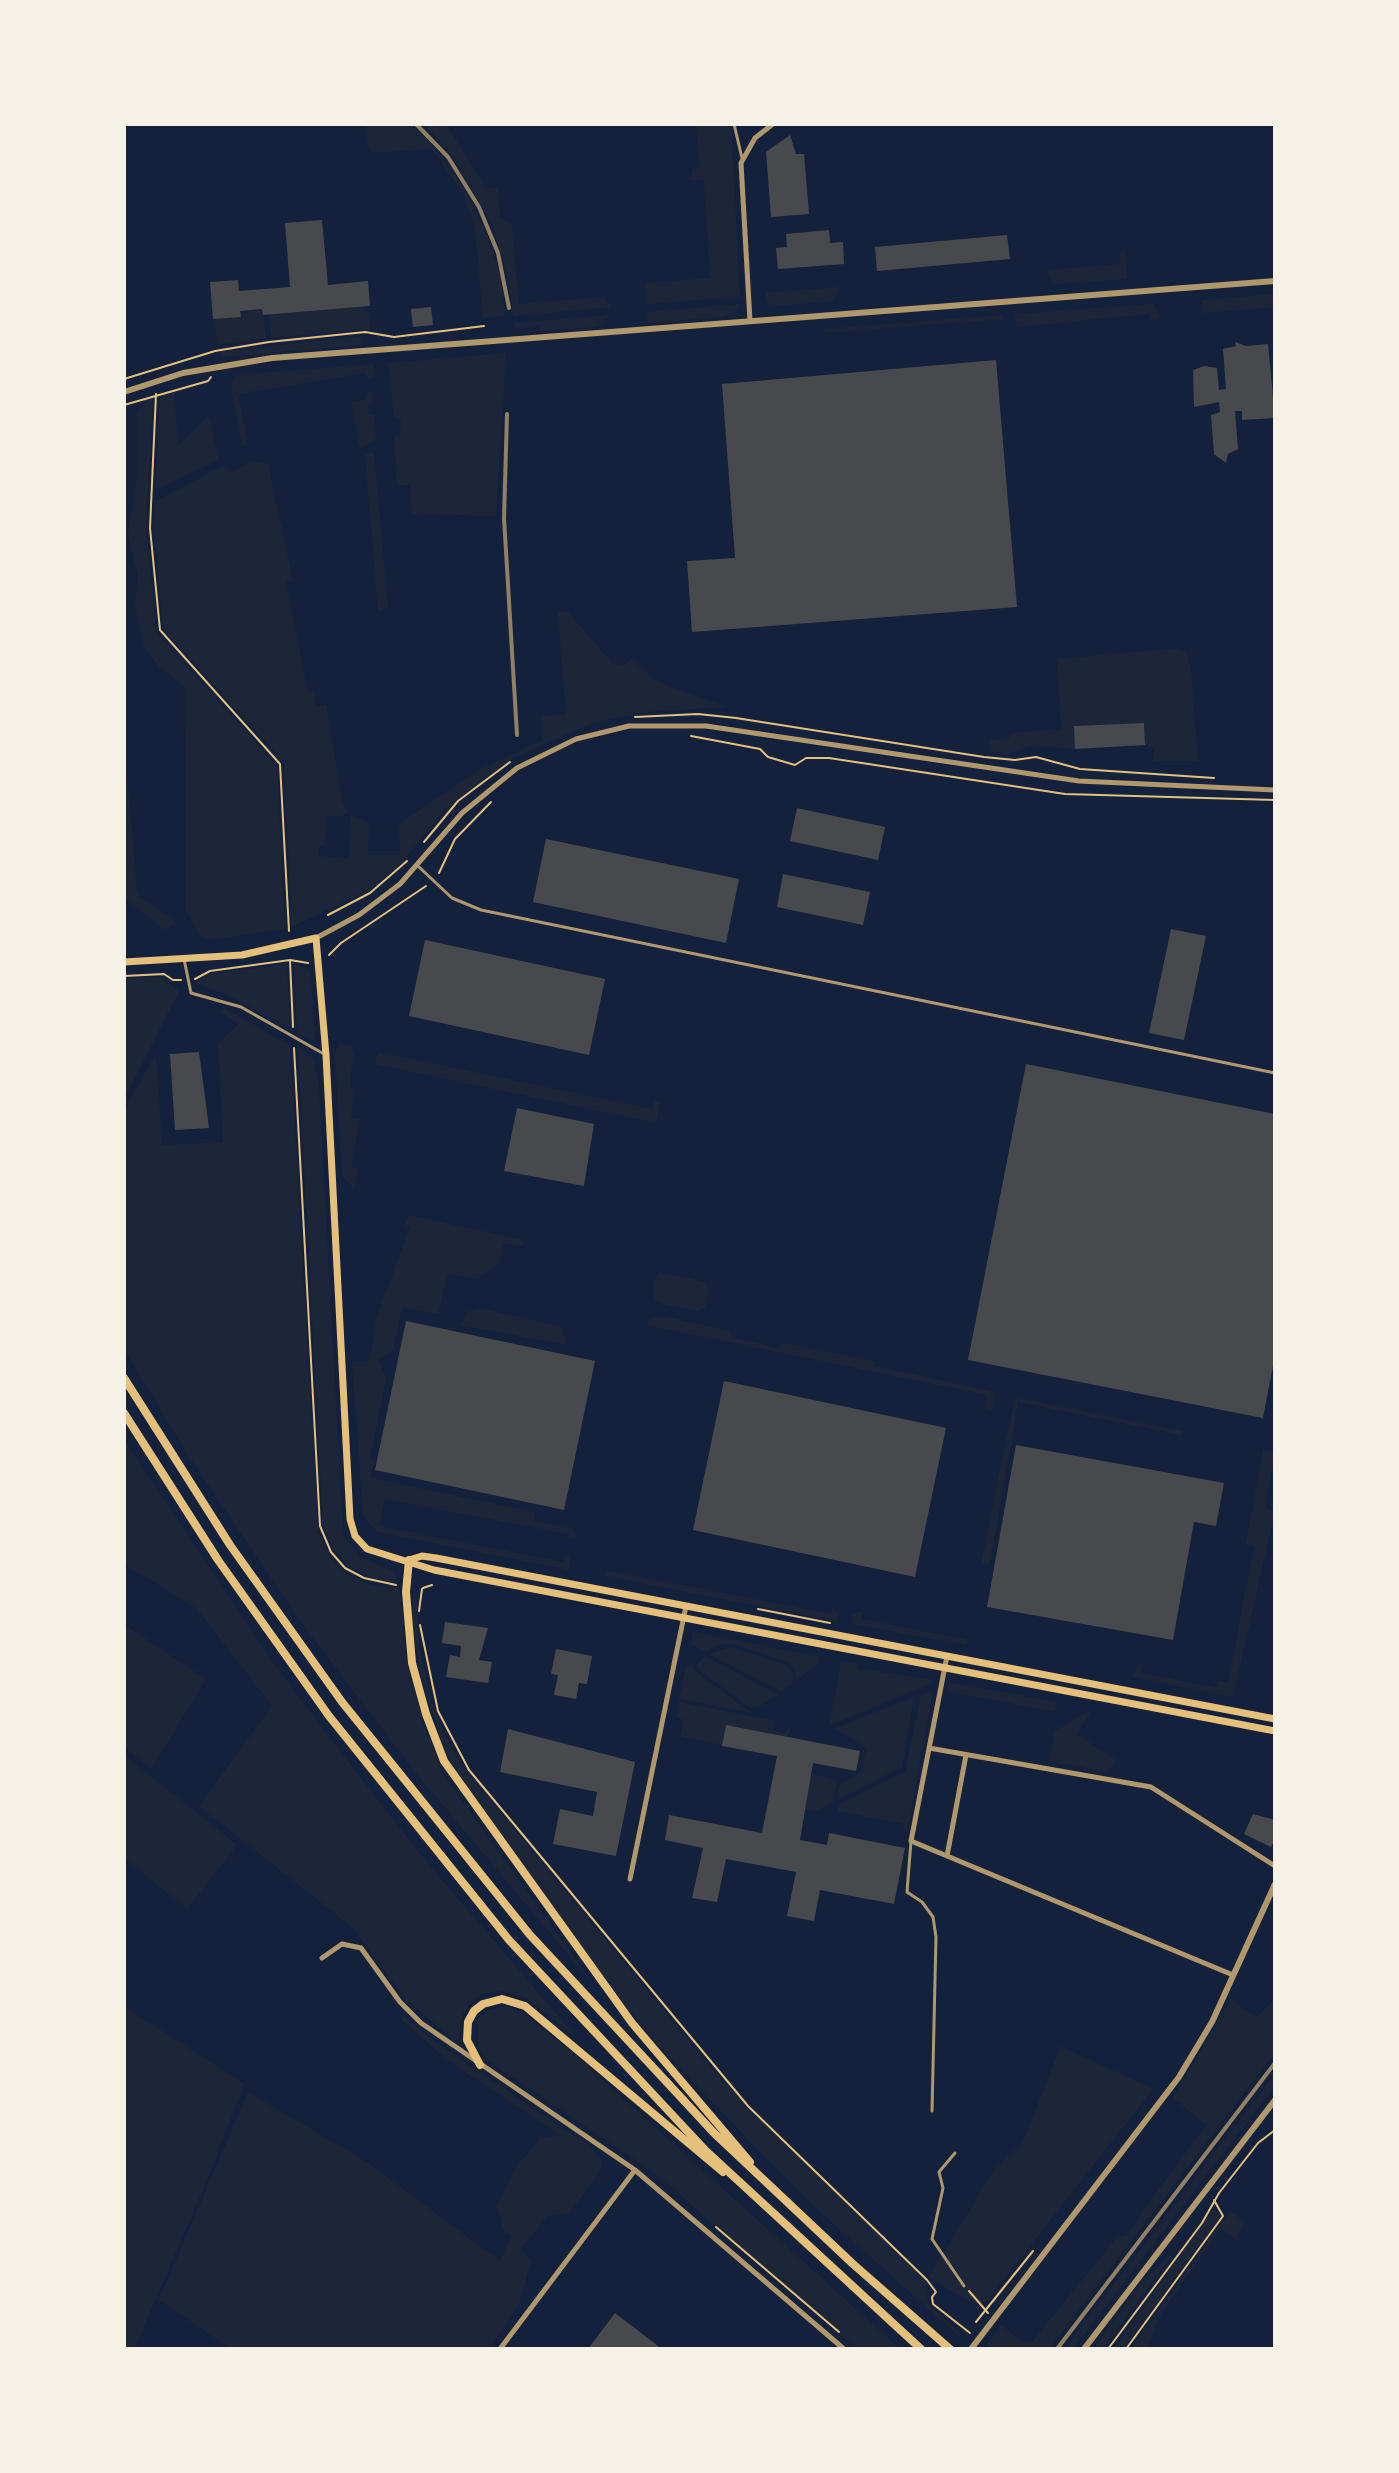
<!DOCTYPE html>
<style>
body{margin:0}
#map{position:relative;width:1399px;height:2473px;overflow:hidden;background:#14213d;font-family:"Varela Round",sans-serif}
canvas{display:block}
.frame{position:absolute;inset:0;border:126px solid #f6f1e7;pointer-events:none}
</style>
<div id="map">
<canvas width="1399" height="2473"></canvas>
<div class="frame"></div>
</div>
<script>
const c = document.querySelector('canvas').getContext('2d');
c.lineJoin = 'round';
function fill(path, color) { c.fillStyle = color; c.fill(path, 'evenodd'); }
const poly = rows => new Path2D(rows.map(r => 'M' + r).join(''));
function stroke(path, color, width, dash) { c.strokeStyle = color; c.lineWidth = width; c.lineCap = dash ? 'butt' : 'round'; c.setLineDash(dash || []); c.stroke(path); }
fill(poly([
 [366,124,410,124,429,141,465,189,484,228,500,275,505,316,483,318,475,228,464,195,434,152,431,149,373,153,368,147],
 [424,124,446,124,486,188,498,188,500,217,512,224,519,304,603,297,612,307,513,316,510,289,493,226,454,157],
 [696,124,731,124,740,297,646,304,645,283,710,278,704,180,691,180,692,169,700,168],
 [1125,251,1127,279,1052,284,1047,270,1120,264,1120,252],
 [838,287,839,292,830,302,769,306,765,293],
 [1275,294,1275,307,1203,313,1201,300],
 [739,304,735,313,722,317,648,323,647,312],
 [1154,304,1159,317,1151,323,1149,314,1016,327,1015,314],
 [364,307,364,312,369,312,370,329,271,338,269,314],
 [262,309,266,338,218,345,213,319],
 [611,315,597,327,540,331,539,326,515,328,515,323],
 [1002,315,1003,319,824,333,824,329],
 [361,336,362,345,222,357,220,352],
 [506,353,496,516,412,514,410,485,397,485,394,437,400,435,401,418,394,418,388,363],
 [374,364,376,374,370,380,364,373,238,394,248,444,242,446,231,386,236,375],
 [174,391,178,446,209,416,219,460,155,490,160,395],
 [368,391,372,392,373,404,368,405,369,415,374,415,376,441,360,448,351,403,367,399],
 [153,397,146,528,156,631,277,766,285,929,208,940,201,937,186,911,185,687,158,666,144,647,135,606,138,576,128,534,137,478,137,413,146,400],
 [374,453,388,608,378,612,365,454],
 [252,461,268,464,293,581,286,582,307,689,315,694,316,706,326,705,342,800,348,812,343,816,327,817,324,845,318,847,319,856,349,858,350,817,355,816,369,823,368,855,400,855,399,824,479,770,542,740,541,716,566,714,558,612,567,611,613,664,624,665,632,659,654,680,726,707,646,712,593,723,515,757,444,810,405,859,369,890,292,927,284,762,163,629,154,529,155,501,223,466,230,473],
 [1179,648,1187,652,1191,671,1198,761,1153,761,1154,748,1145,745,1144,723,1075,726,1075,749,1033,746,1006,754,990,752,989,740,1009,739,1009,733,1061,729,1057,659],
 [124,737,137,894,176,922,165,930,124,898],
 [294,963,310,970,316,1042,297,1033],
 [287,964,290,1028,225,994,194,983,210,974],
 [160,977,179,991,124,1100,124,978],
 [224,1008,290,1045,318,1533,328,1554,345,1573,369,1584,400,1590,406,1658,424,1726,444,1776,597,1989,416,1773,298,1618,188,1455,124,1349,124,1112,156,1053,162,1145,223,1142,218,1043,239,1024,221,1012],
 [340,1044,353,1045,351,1053,354,1054,350,1079,350,1088,354,1089,351,1117,360,1119,353,1153,352,1168,358,1169,354,1189,342,1175,335,1051],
 [298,1045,314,1060,319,1088,343,1534,361,1558,395,1571,397,1583,374,1578,350,1567,334,1550,323,1526],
 [378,1052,652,1109,654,1101,661,1102,656,1123,375,1064],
 [409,1215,523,1240,524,1247,504,1243,499,1264,477,1279,448,1274,438,1314,402,1307,393,1350,379,1360,386,1379,370,1458,374,1460,371,1478,534,1512,534,1521,573,1528,577,1538,568,1539,568,1534,385,1499,379,1526,563,1562,565,1555,569,1556,570,1570,377,1532,363,1515,352,1362,369,1362,376,1319,410,1227,405,1225],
 [659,1272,706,1282,709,1290,705,1307,698,1311,658,1303,653,1295,653,1283],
 [480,1308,562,1327,566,1345,461,1325,469,1311],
 [663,1316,729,1331,735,1338,778,1348,782,1343,875,1361,875,1366,995,1392,992,1410,986,1408,987,1395,646,1325,650,1318],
 [1015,1397,1182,1431,1181,1435,1018,1402,990,1565,981,1564],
 [124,1440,277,1668,342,1754,425,1860,577,2038,525,1997,499,1991,481,1995,472,2001,463,2014,458,2039,453,2040,404,1997,353,1928,199,1806,272,1706,197,1609,124,1564],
 [1263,1450,1275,1453,1265,1507,1275,1512,1233,1697,1131,1677,1139,1665,1142,1665,1141,1673,1216,1688,1219,1681,1228,1682,1254,1546,1246,1544],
 [605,1570,831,1614,833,1606,839,1616,836,1621,604,1576],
 [413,1593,417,1595,419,1645,430,1696,445,1735,467,1772,720,2078,926,2282,928,2304,961,2334,959,2336,818,2210,762,2154,655,2042,589,1958,466,1786,446,1753,420,1673,413,1624],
 [863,1611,862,1619,968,1640,966,1645,852,1624,852,1614],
 [124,1624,206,1679,151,1769,124,1747],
 [693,1632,820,1657,819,1663,796,1681,794,1666,786,1661,734,1644,716,1645,706,1652,691,1644],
 [730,1647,787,1665,792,1673,792,1684,782,1692,709,1654],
 [705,1656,778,1695,759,1707,750,1708,698,1669,697,1664],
 [841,1661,857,1664,857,1668,936,1681,829,1726],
 [693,1664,696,1672,752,1713,679,1699,686,1666],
 [949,1682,1057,1702,1055,1712,947,1691],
 [933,1690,907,1833,904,1832,904,1824,837,1811,839,1805,905,1772,921,1695],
 [914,1697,902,1767,837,1800,840,1786,862,1770,866,1748,835,1728],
 [679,1702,776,1721,773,1731,785,1733,792,1724,787,1737,726,1725,722,1745,680,1736,684,1720,676,1717],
 [1092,1709,1077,1734,1116,1760,1107,1772,1049,1761,1055,1731],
 [124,1755,237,1845,187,1909,124,1858],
 [811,1773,837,1781,833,1802,815,1811,805,1809],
 [1275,1998,1275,2053,1049,2349,994,2349,987,2344,1001,2325,1022,2341,1032,2342,1118,2236,1125,2236,1136,2224,1139,2216,1206,2125,1173,2098,1231,1999,1256,2018],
 [124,2006,244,2084,210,2173,134,2349,124,2349],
 [506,2006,526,2015,582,2061,900,2349,857,2349,656,2174,487,2060,478,2049,478,2018,488,2010],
 [401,2014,441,2046,590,2146,602,2162,601,2170,569,2213,547,2216,521,2249,531,2260,519,2305,489,2349,231,2349,159,2300,248,2092,367,2162,500,2261,511,2236,503,2229,497,2206,516,2167,541,2137,561,2136,448,2061,402,2020],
 [1061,2046,1153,2089,986,2302,970,2302,929,2277,995,2168,1023,2142],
 [1275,2074,1275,2086,1073,2349,1064,2349],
 [1214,2208,1220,2217,1123,2349,1113,2349],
 [1230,2211,1245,2222,1236,2239,1220,2229,1159,2317,1147,2349,1130,2349],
 [1169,2255,1171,2257,1103,2349,1094,2349,1139,2285]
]), '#1d2539');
fill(poly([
 [790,135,796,154,804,154,809,214,771,217,766,152],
 [322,220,328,285,368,281,370,306,263,315,262,309,240,311,241,317,213,319,210,282,238,280,239,291,290,287,285,223],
 [829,230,830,243,843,242,844,264,778,269,776,248,787,247,786,234],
 [1007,235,1010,259,877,271,875,247],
 [431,307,433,325,413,327,411,309],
 [1235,342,1246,346,1268,344,1275,418,1242,420,1242,411,1235,411,1238,449,1228,454,1226,463,1214,454,1211,415,1220,412,1219,402,1194,407,1193,370,1204,366,1217,368,1219,390,1226,389,1223,349,1236,346],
 [996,360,1017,607,692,632,687,561,735,558,722,384],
 [1144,723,1145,745,1075,749,1074,726],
 [797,808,885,827,878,860,790,841],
 [546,839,739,879,726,943,533,902],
 [783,874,870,892,863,925,777,907],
 [1171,929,1206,936,1184,1040,1149,1033],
 [425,940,605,979,589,1055,409,1016],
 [199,1052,209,1128,175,1130,170,1054],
 [1026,1064,1275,1114,1275,1355,1263,1418,968,1360],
 [517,1108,594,1124,584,1186,504,1171],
 [406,1321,595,1361,564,1510,375,1470],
 [724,1381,946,1428,915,1577,693,1530],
 [1016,1445,1224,1483,1216,1526,1194,1522,1173,1640,987,1607],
 [445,1622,488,1628,479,1660,492,1662,488,1683,446,1677,450,1655,460,1657,461,1646,442,1643],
 [556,1649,592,1656,587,1684,579,1683,576,1699,554,1695,558,1675,551,1674],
 [726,1725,860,1751,856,1771,813,1763,800,1840,827,1845,829,1833,905,1848,894,1904,820,1890,814,1921,787,1916,796,1872,726,1859,717,1902,692,1898,703,1848,665,1840,669,1815,762,1833,777,1756,722,1746],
 [508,1729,635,1762,616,1856,553,1844,560,1809,593,1816,597,1792,500,1772],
 [1253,1814,1275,1820,1275,1839,1271,1847,1244,1834],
 [615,2313,662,2349,588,2349]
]), '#48494c');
stroke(poly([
 [124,379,215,351,269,342,365,332,394,337,484,326],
 [156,394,150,528,160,630,280,764,289,931],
 [124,405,208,381,211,377],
 [635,717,698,714,736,718,984,757,1015,760,1036,757,1080,769,1214,778],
 [691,736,760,749,768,757,795,765,806,758,829,758,1065,794,1275,800],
 [424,842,458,801,510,762],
 [439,873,455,839,491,802],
 [328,915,370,893,407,861],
 [329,955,341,943,426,886],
 [290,961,293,1027],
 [124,976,164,974,173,980,181,980],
 [195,979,210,971,290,960,308,963],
 [294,1048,320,1526,331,1552,345,1568,364,1578,396,1585],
 [423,1588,432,1585],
 [758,1609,830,1623],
 [419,1611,422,1589],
 [420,1625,438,1711,469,1770,748,2106,927,2280,936,2292,932,2297,933,2304,970,2333],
 [716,2227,839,2332],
 [969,2291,988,2313],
 [976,2322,1033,2251],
 [1108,2349,1202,2223,1219,2193,1258,2143,1275,2130],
 [1126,2349,1223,2216,1214,2200]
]), '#e5c07b', 2);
stroke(poly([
 [734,124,742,158],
 [419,867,452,898,481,910,1275,1073],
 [184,959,191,993,241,1007,324,1054],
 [911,1841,907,1892,922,1902,933,1917,936,1937,932,2111],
 [955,2153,939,2172,943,2188,932,2239,964,2286]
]), '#b1986c', 3);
stroke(poly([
 [750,321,741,163,755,138,773,124],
 [316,938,359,915,400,884,462,813,517,768,576,739,629,726,706,726,1079,781,1275,790],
 [947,1656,911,1841,1233,1975],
 [929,1748,1151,1787,1275,1866],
 [947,1856,966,1755],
 [630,1879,686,1606],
 [322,1958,342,1944,361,1948,400,2002,421,2023,635,2170,844,2349],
 [500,2349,635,2170]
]), '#b1986c', 5);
stroke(poly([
 [124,392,183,373,272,358,1275,281],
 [971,2349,1179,2077,1212,2022,1275,1884],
 [1084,2349,1275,2100]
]), '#b1986c', 6);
stroke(poly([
 [124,962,242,955,316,938,326,1055,350,1519,355,1536,367,1549,434,1570,1275,1731],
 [409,1560,422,1556,436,1558,1275,1719]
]), '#e5c07b', 7);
stroke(poly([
 [124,1378,230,1545,342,1702,530,1935,714,2133,853,2264,950,2349],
 [124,1413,218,1560,329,1716,509,1940,706,2151,921,2349],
 [409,1560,406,1592,412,1663,426,1714,444,1761,632,2023,750,2162],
 [480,2065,467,2040,468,2022,474,2011,483,2004,502,1999,525,2006,723,2172]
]), '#e5c07b', 8);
stroke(poly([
 [416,124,448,157,479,207,498,253,509,308],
 [507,414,504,518,517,735],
 [1057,2349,1275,2063]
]), '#918062', 4);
</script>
